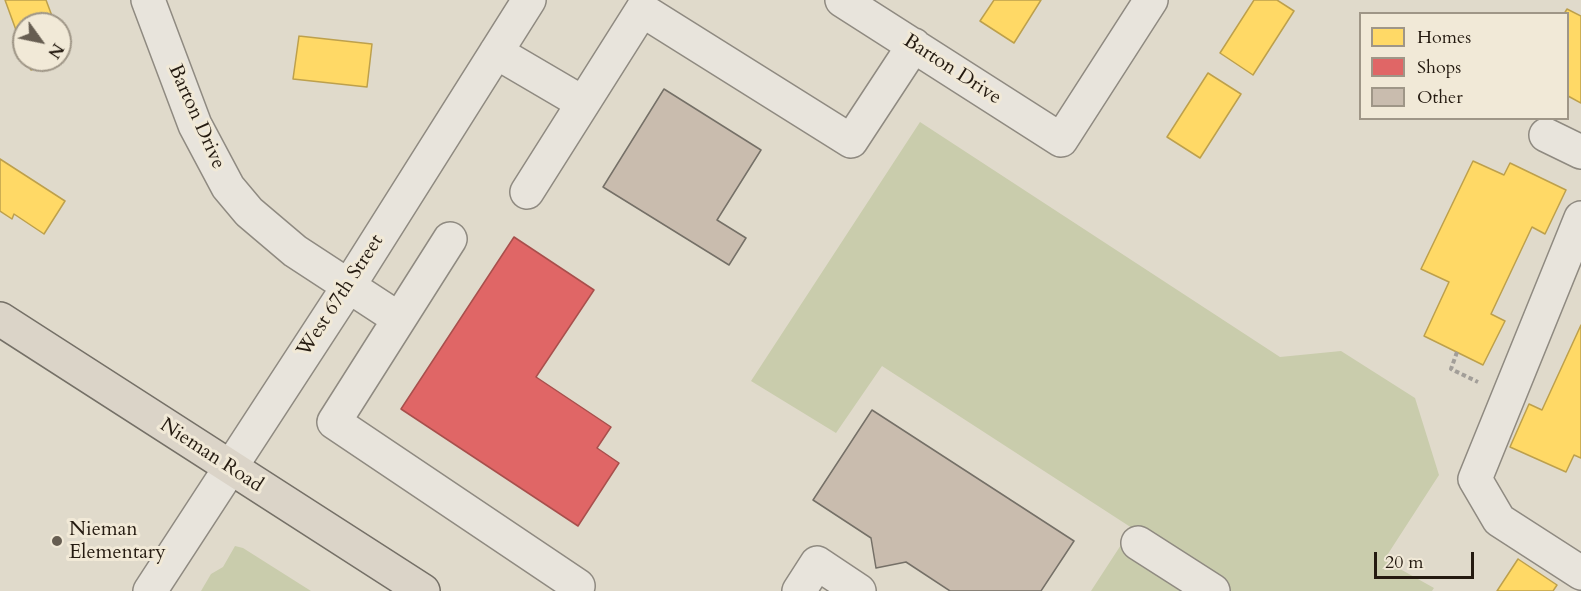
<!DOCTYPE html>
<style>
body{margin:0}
#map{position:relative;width:1581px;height:591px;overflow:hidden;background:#e0dacb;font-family:Cardo,serif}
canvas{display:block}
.legend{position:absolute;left:1359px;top:12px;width:210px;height:108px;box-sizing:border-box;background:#f1e9d7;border:2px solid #9f9687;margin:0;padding:8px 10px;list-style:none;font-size:18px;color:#241a10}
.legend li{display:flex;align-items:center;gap:12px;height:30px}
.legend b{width:30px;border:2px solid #9f9687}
.north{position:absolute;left:12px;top:12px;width:60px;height:60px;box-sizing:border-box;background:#f1e9d7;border:2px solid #9f9687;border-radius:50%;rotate:123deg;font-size:16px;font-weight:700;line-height:24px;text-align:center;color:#241a10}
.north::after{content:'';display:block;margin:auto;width:21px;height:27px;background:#665d51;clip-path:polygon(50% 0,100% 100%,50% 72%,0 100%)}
.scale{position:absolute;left:1374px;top:552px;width:100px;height:27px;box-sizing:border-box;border:3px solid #241a10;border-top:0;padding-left:8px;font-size:18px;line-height:21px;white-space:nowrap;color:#241a10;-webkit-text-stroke:4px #f1e9d7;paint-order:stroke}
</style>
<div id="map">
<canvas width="1581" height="591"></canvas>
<ul class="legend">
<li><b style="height:16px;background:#ffd966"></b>Homes</li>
<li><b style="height:16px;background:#e06666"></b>Shops</li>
<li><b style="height:16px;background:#c9bcae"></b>Other</li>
</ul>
<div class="north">N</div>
<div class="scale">20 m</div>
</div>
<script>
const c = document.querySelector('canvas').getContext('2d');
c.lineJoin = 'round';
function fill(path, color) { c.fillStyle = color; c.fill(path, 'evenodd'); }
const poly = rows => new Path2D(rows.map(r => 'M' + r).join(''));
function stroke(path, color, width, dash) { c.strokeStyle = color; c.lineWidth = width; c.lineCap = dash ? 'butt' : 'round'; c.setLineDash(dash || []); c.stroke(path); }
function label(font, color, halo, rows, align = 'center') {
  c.font = font + ' Cardo,serif'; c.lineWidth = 6; c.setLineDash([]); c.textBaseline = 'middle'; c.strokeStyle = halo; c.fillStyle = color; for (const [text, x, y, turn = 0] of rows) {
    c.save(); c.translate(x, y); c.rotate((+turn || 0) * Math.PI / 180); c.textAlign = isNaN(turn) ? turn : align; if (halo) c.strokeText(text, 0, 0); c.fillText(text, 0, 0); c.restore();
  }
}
fill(poly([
 [920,122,1280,357,1341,351,1415,398,1439,475,1384,560,1434,588,1432,591,1091,591,1132,528,882,366,836,433,751,381],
 [235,546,243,548,311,591,201,591,211,574,223,567]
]), '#c9ccac');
const homes = poly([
 [5,0,46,0,55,24,24,24,24,52,5,0],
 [994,0,1041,0,1014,43,980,21,994,0],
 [1254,0,1277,0,1294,11,1253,75,1220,53,1254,0],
 [1567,9,1581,16,1581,103,1568,96,1568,14,1564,14,1567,9],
 [299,36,372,44,367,87,293,79,299,36],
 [27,60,57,60,31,70,27,60],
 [1208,73,1241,94,1200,158,1167,137,1208,73],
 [0,159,65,201,44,234,14,214,12,219,0,211,0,159],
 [1473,161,1504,175,1510,163,1566,190,1545,234,1532,227,1491,314,1505,321,1483,365,1424,336,1449,282,1421,269,1473,161],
 [1581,325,1581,458,1574,455,1566,472,1510,447,1529,404,1542,410,1581,325],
 [1518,559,1557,585,1553,591,1497,591,1518,559]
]);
fill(homes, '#ffd966');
stroke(homes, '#bda04c', 1.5);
const shops = poly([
 [514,237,594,290,536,377,611,427,597,448,619,463,578,526,401,409,514,237]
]);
fill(shops, '#e06666');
stroke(shops, '#a84f4c', 1.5);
const building = poly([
 [664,89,761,150,717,220,746,238,729,265,603,187,664,89],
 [872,410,1074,541,1041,591,950,591,906,562,876,568,871,538,813,500,872,410]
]);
fill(building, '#c9bcae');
stroke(building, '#757067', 1.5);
const minor = poly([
 [148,0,195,125,228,187,249,212,295,251,399,319],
 [842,0,1061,140,1151,0],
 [496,52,583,103],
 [1546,135,1581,152],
 [527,192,642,10,851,141,914,45],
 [1581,218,1475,479,1499,520,1581,573],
 [450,239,334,422,578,586],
 [1138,543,1213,591],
 [150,591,348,287,529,0],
 [799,591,817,563,859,591]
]);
const major = poly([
 [0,319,423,591]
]);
stroke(minor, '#8f8a81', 36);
stroke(major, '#757067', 36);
stroke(poly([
 [1457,352,1451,369,1478,382]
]), '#a29e98', 4, [4.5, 3]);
stroke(minor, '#e8e4dc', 33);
stroke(major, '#dbd4c8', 33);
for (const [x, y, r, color] of [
 [57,541,6,"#665d51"]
]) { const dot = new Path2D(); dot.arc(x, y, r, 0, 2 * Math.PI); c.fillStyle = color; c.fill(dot); stroke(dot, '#f1e9d7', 2); }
label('20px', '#241a10', '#f1e9d7', [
 ["Barton Drive",952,70,33],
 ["Barton Drive",196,117,66],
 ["West 67th Street",341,296,-57],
 ["Nieman Road",211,456,33]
]);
label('20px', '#241a10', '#f1e9d7', [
 ["Nieman",69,530],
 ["Elementary",69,553]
], 'left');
</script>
